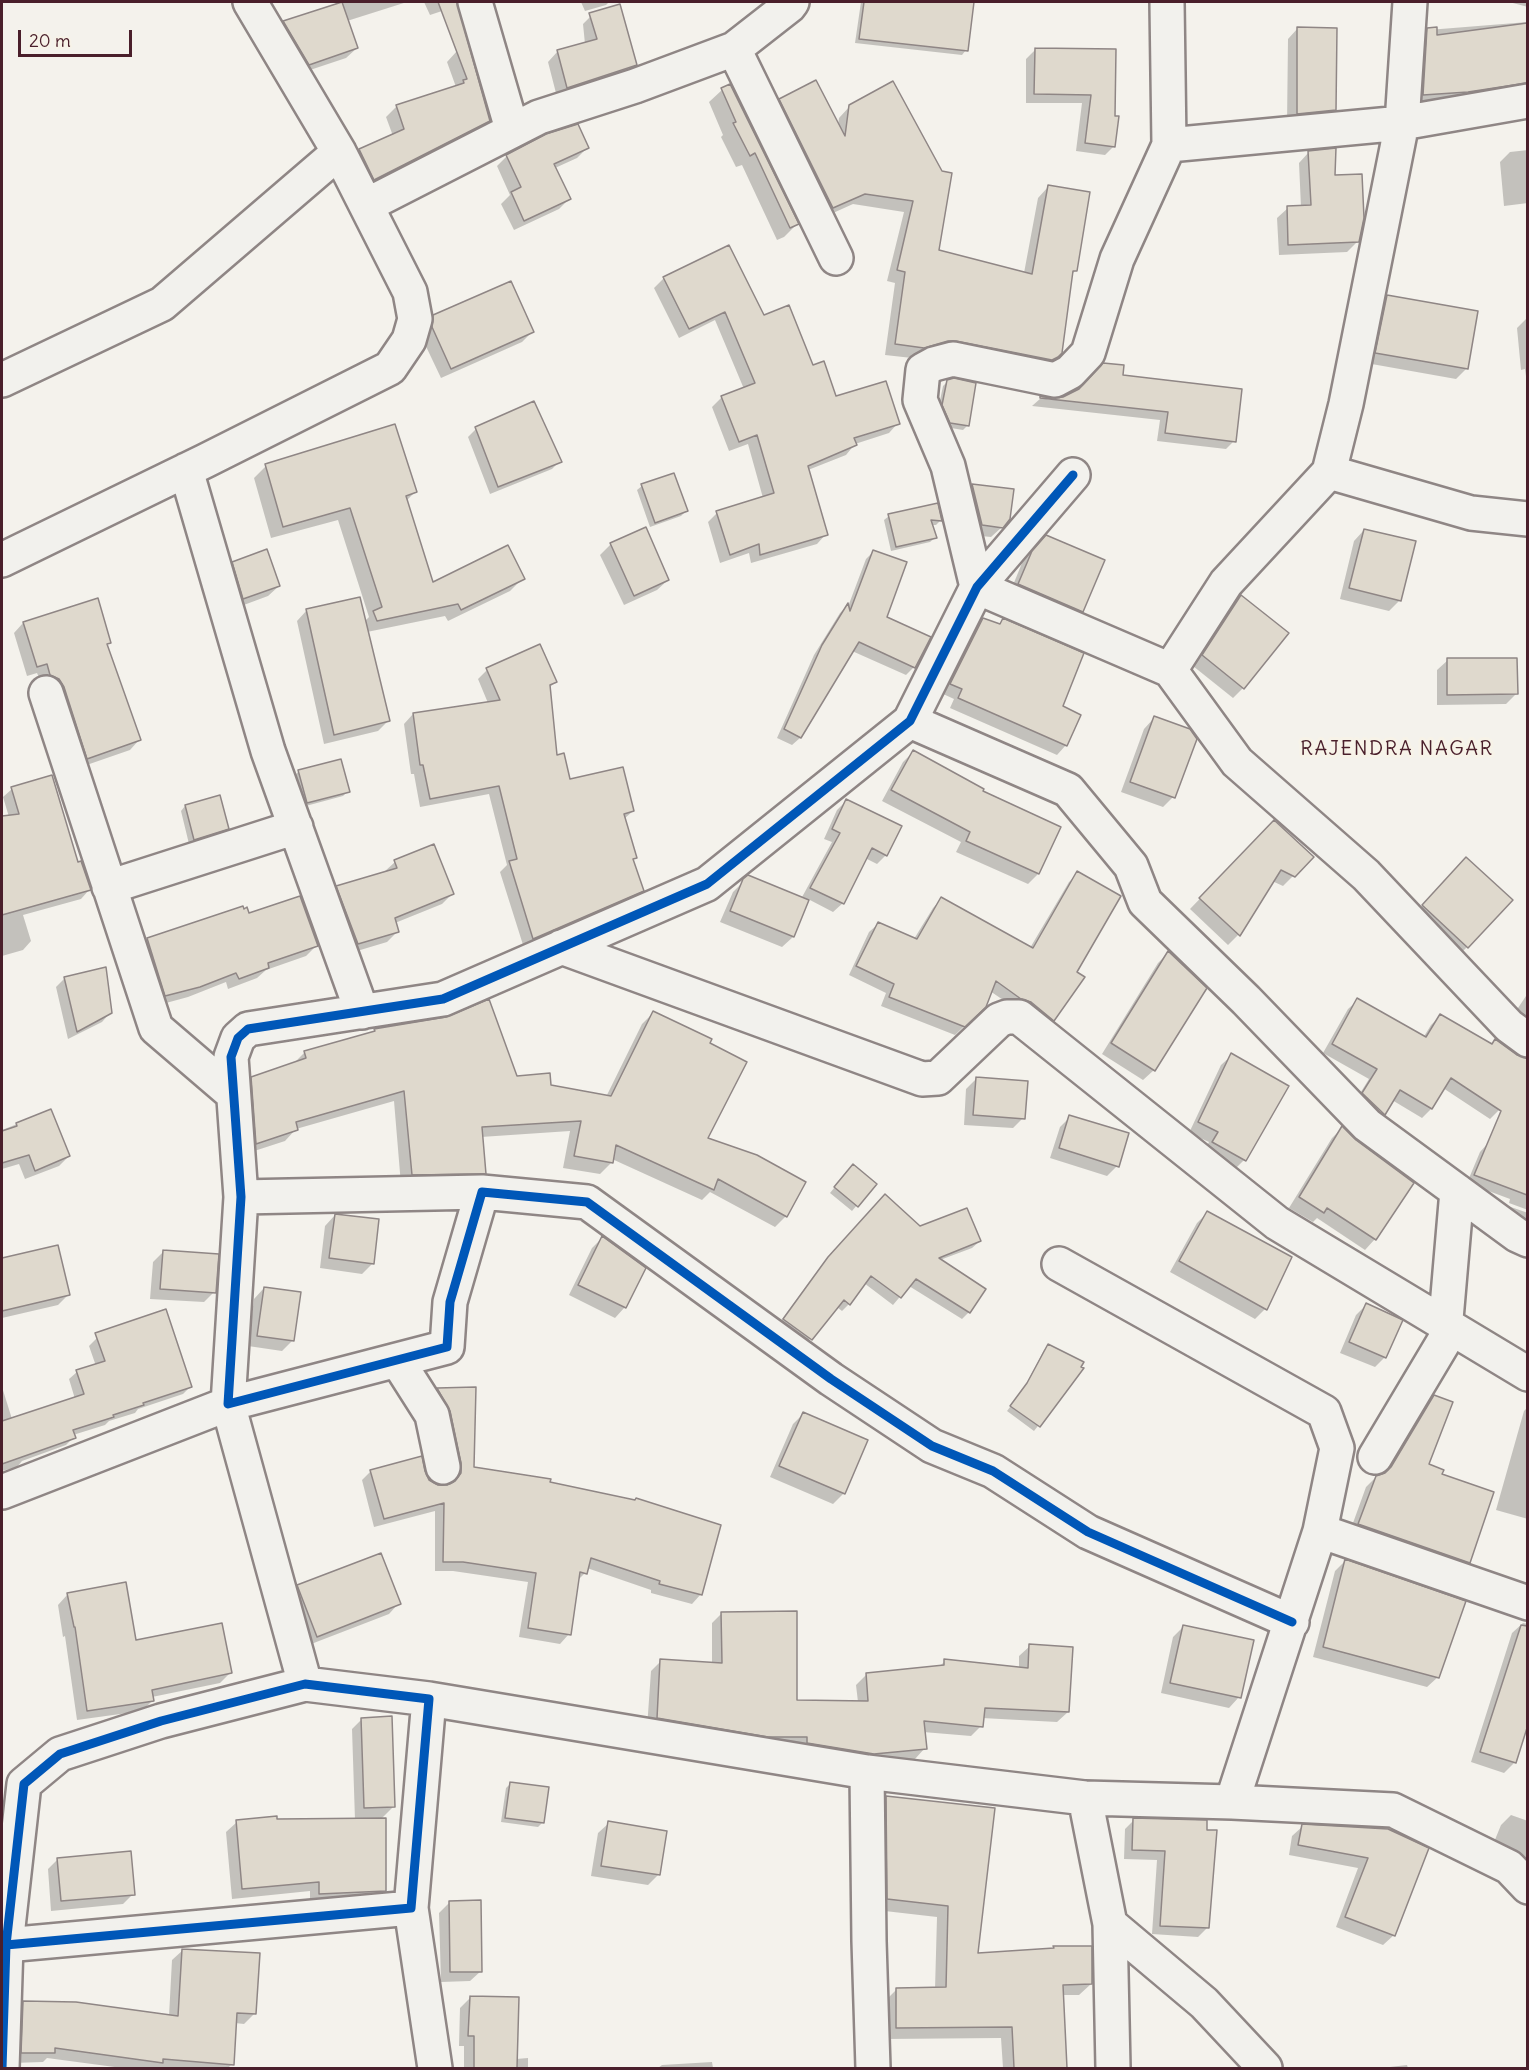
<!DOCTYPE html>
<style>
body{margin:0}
#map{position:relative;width:1529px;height:2070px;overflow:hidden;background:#f4f2ec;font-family:Delius,sans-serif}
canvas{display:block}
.frame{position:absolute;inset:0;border:3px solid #4a1f2b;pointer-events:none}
.scale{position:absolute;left:18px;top:30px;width:114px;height:27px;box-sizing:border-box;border:3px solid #4a1f2b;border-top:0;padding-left:8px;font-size:18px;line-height:21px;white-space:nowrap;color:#4a1f2b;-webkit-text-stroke:4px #f7f3e8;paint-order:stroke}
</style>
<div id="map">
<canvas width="1529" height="2070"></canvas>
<div class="frame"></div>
<div class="scale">20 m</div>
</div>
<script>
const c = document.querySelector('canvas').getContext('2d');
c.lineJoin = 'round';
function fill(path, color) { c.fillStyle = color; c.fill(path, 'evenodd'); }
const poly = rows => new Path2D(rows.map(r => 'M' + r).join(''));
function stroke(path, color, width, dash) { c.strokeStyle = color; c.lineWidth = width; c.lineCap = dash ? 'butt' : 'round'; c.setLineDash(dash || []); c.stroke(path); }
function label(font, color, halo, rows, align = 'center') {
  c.font = font + ' Delius,sans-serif'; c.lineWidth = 6; c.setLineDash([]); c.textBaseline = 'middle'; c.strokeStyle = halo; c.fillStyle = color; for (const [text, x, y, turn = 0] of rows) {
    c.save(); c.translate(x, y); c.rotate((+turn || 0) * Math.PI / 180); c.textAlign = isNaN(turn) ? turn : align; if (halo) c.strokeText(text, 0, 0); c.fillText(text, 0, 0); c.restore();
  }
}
fill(poly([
 [335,2,407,2,347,21,357,48,346,58,298,74,274,32,284,22,336,5],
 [424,2,453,2,445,10,430,15],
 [581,2,609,2,606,5,585,11],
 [861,2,904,3,912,2,940,5,941,2,973,2,966,50,962,55,855,43],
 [1509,2,1528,2,1528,7],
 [594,13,636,65,625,75,557,97,548,62,558,51,585,44,583,24],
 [1528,22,1528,95,1413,105,1418,40,1428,30],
 [1298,28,1335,110,1324,120,1287,124,1288,39],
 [1035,50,1114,50,1114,146,1105,155,1076,151,1082,103,1026,103,1026,59],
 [457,51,488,121,478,131,364,189,349,161,360,151,393,136,386,117,396,107,456,87,447,62],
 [892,83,938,252,1024,273,1038,198,1048,187,1076,270,1071,275,1060,353,1049,364,912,358,885,355,895,283,887,281,904,212,853,204,822,218,770,111,780,100,838,126,839,118,850,106],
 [722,90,797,224,784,237,777,240,742,165,736,167,721,137,723,135,709,102],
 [587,148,577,158,555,168,569,199,559,209,514,230,501,204,510,195,497,166,507,156],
 [1528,150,1528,203,1504,206,1500,162,1510,152],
 [1309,152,1334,177,1358,241,1347,252,1279,255,1277,218,1288,208,1301,207,1299,163],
 [664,278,764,317,813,367,835,398,898,423,889,433,855,444,846,455,808,470,826,534,817,544,751,563,749,553,720,563,708,522,717,513,763,498,748,444,729,451,712,407,722,397,744,389,715,320,679,338,654,288],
 [1387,297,1467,368,1456,379,1366,363,1377,307],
 [434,316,532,332,522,342,441,378,422,338,424,327],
 [1527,318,1528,318,1528,391,1525,369,1521,370,1517,328],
 [1121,376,1234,441,1226,449,1157,441,1160,420,1032,406,1041,398,1051,400,1064,398],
 [948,381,967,426,963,430,945,427,938,410,943,386],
 [476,429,560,461,552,469,490,494,468,437],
 [266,466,415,492,406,501,432,584,523,578,510,591,448,621,445,616,367,632,388,721,378,731,324,744,297,621,307,610,365,621,369,617,338,520,271,538,254,478],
 [642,486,686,511,681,516,650,527,637,490],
 [972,486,1012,490,1002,527,991,537,971,535,962,496],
 [889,516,940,521,936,525,931,525,935,538,930,542,891,551,884,520],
 [1364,530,1400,600,1389,611,1340,599,1354,541],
 [611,544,668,580,657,590,624,605,600,555],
 [1036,547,1081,611,1071,622,1009,595,1022,563],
 [874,551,885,618,914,667,906,675,852,651,800,738,792,745,777,738,814,655,840,613,849,604,866,559],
 [233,563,279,586,268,596,233,609,223,573],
 [1241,597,1243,688,1233,698,1193,666,1231,607],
 [97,600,109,643,106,645,139,740,130,750,78,768,37,673,27,676,14,633,23,623],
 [983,620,999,625,1003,620,1061,707,1066,745,1057,755,950,708,954,699,941,693,973,629],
 [1448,660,1516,694,1506,704,1437,705,1437,670],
 [487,670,555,682,549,688,555,757,569,781,633,811,624,819,635,858,632,861,642,891,633,900,524,948,500,872,507,865,489,794,420,807,414,774,411,774,404,724,413,714,488,703,478,679],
 [1154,718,1173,797,1163,807,1121,792,1144,729],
 [913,752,981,792,1059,828,1038,874,1028,884,956,852,961,842,882,801,903,762],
 [299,771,348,791,343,796,302,807,294,776],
 [12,789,77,864,89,890,81,899,23,915,31,941,23,950,2,956,2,818,9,817,3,797],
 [846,801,886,855,877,864,865,858,843,903,833,912,808,899,793,937,782,947,720,922,733,892,744,881,801,899,832,842,824,839,837,810],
 [185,806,227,828,223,833,189,844,181,811],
 [1274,822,1312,857,1283,886,1272,881,1238,935,1228,945,1190,909],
 [395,862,452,894,442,904,395,923,397,932,387,942,347,954,327,897,337,887,384,872],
 [1456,869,1467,947,1457,957,1412,917],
 [1078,873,1075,972,1052,1020,1044,1028,990,991,985,1006,955,1035,881,1006,886,993,849,975,869,932,878,924,914,939,933,908,941,899,1030,948,1069,882],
 [248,915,317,945,306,956,266,970,257,978,228,989,226,982,188,997,155,1006,138,950,148,939],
 [1168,953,1154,1070,1143,1080,1102,1054,1158,963],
 [105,969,110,1013,102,1022,68,1039,56,987,64,979],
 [1528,993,1528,1024,1514,1014],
 [1358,1000,1423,1038,1431,1025,1440,1016,1491,1046,1528,1060,1528,1067,1499,1110,1490,1119,1443,1088,1431,1109,1422,1118,1392,1100,1384,1114,1374,1105,1372,1108,1383,1115,1374,1123,1354,1103,1369,1079,1323,1053,1348,1009],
 [653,1013,708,1044,705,1138,786,1216,775,1227,710,1192,702,1200,612,1159,611,1163,600,1174,563,1168,570,1131,481,1137,484,1173,473,1184,401,1185,394,1101,296,1129,285,1141,245,1154,240,1090,252,1078,294,1063,305,1052,372,1033,375,1030,516,1077,550,1086,606,1097,642,1024],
 [1232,1055,1244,1160,1234,1170,1203,1153,1209,1142,1189,1133,1221,1065],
 [977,1078,1023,1118,1013,1128,964,1125,966,1089],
 [50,1111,69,1156,59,1166,25,1179,19,1164,2,1169,2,1130],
 [1070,1117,1117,1166,1107,1176,1050,1158,1060,1127],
 [1342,1128,1375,1239,1365,1250,1317,1218,1313,1222,1289,1208,1332,1138],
 [1488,1143,1528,1158,1528,1210,1509,1203,1510,1199,1467,1183,1480,1152],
 [848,1171,875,1184,852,1211,830,1193],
 [878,1203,920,1228,980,1241,972,1248,940,1260,969,1312,962,1319,909,1286,893,1305,864,1283,849,1304,842,1311,837,1307,804,1346,777,1326,821,1266],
 [1508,1206,1528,1213,1528,1223,1505,1214],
 [1207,1213,1265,1309,1255,1319,1170,1272,1197,1223],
 [335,1215,373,1263,362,1274,320,1268,325,1226],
 [602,1238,625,1307,615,1318,569,1295,592,1248],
 [57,1246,68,1295,58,1305,2,1318,2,1259],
 [163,1252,214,1292,204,1302,150,1299,153,1262],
 [264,1288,293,1340,282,1351,248,1346,254,1299],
 [1366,1305,1385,1357,1375,1367,1340,1353,1356,1315],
 [97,1338,190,1387,183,1394,138,1409,135,1413,109,1421,105,1425,73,1435,74,1437,66,1445,22,1461,17,1467,2,1471,2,1387,12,1419,75,1399,69,1379,77,1372,96,1366,89,1346],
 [1049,1346,1082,1369,1034,1431,1007,1411,1023,1390,1044,1350],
 [438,1389,475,1389,473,1468,548,1483,701,1594,692,1604,651,1593,651,1590,587,1568,585,1573,577,1581,569,1634,560,1644,519,1637,528,1582,453,1571,435,1571,435,1511,374,1527,362,1480,371,1471,427,1480,436,1486,448,1487,452,1484,453,1473,429,1398],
 [1434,1397,1427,1465,1440,1475,1469,1562,1459,1572,1349,1534,1366,1487,1376,1477,1384,1475,1424,1407],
 [1528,1407,1528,1519,1496,1510,1524,1411],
 [803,1414,844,1493,833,1504,770,1477,793,1424],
 [1345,1561,1438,1677,1427,1687,1313,1657,1335,1571],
 [298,1586,399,1603,389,1614,306,1646,288,1597],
 [68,1594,135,1642,230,1673,220,1683,152,1697,152,1701,142,1711,77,1720,65,1636,63,1637,58,1605],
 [722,1613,796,1702,858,1702,856,1685,866,1675,939,1667,945,1661,1019,1669,1019,1656,1030,1646,1068,1712,1057,1722,982,1718,981,1726,971,1736,923,1732,925,1748,915,1759,863,1764,647,1728,651,1671,661,1661,712,1664,712,1623],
 [1523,1623,1528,1624,1528,1723,1515,1762,1504,1773,1471,1762,1512,1633],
 [1183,1627,1239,1697,1229,1708,1161,1693,1173,1637],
 [362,1719,393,1807,380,1820,385,1891,374,1901,310,1904,310,1891,232,1899,226,1832,237,1822,355,1820,352,1729],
 [511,1783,543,1822,538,1827,501,1822,506,1788],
 [887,1797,976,1955,1052,1950,1054,1947,1091,1984,1079,1995,1062,1995,1066,2068,1003,2068,1001,2038,885,2039,885,2001,897,1989,935,1989,937,1917,876,1910,876,1809],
 [1511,1815,1528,1821,1528,1879,1490,1852,1501,1825],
 [1134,1820,1206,1832,1207,1928,1198,1937,1152,1934,1157,1860,1124,1859,1125,1829],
 [609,1823,659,1874,648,1885,591,1876,598,1833],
 [1303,1826,1427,1849,1394,1935,1383,1945,1336,1927,1358,1868,1289,1855,1292,1836],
 [58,1859,133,1894,123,1904,51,1911,48,1869],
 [450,1902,481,1971,470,1981,441,1982,439,1913],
 [183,1950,255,2013,244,2024,235,2023,232,2064,228,2068,122,2068,47,2058,43,2062,12,2063,13,2013,24,2003,169,2016,172,1960],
 [471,1997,516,2059,528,2058,528,2068,464,2068,464,2046,459,2046,460,2008],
 [712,2062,713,2068,658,2068,662,2065],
 [1407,2065,1408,2068,1381,2068]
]), '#0003');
const building = poly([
 [342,2,358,48,309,65,283,21,342,2],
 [438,2,457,2,490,121,374,180,359,149,404,129,396,105,464,83,463,80,467,79,438,2],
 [864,2,974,2,968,51,859,39,864,2],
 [620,4,637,65,567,88,557,50,597,39,589,13,620,4],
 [1527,23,1527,83,1468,92,1423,95,1427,28,1437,27,1437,35,1527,23],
 [1297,27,1337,28,1336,110,1297,114,1297,27],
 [1035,48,1116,49,1115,116,1119,116,1115,147,1085,143,1091,95,1034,94,1035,48],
 [816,80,845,136,849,105,893,81,942,171,952,173,939,250,1032,274,1048,185,1090,192,1077,271,1073,271,1062,353,1058,357,1052,360,956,341,948,341,924,348,895,344,905,272,897,270,913,201,865,194,833,208,779,99,816,80],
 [730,84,799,224,790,228,755,153,750,156,733,123,736,122,721,88,730,84],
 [578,124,589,148,554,164,571,199,524,221,511,192,521,187,506,155,546,134,578,124],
 [1336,148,1335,175,1362,174,1364,218,1359,242,1288,245,1287,206,1311,205,1308,151,1336,148],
 [729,245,764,315,789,305,813,365,824,361,836,396,886,381,900,424,854,438,857,445,808,466,828,535,760,555,759,544,730,555,716,511,774,493,757,435,739,442,721,396,755,383,725,312,689,329,663,277,729,245],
 [511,281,534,332,451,369,432,327,433,315,511,281],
 [1387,295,1478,311,1468,369,1375,353,1387,295],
 [1103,363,1124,365,1123,375,1242,389,1236,442,1165,433,1168,412,1040,398,1040,396,1051,398,1063,397,1079,389,1103,363],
 [954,378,976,383,969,426,950,423,942,405,947,380,954,378],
 [534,401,562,462,498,487,475,427,534,401],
 [395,424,417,492,406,496,433,582,508,545,525,579,461,610,458,604,377,621,373,611,382,607,350,508,283,527,265,464,395,424],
 [674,473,688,511,655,523,641,484,674,473],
 [972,484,1014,489,1010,519,1003,528,982,525,972,484],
 [938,503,942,521,931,520,937,538,896,547,888,514,938,503],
 [646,527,669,580,634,596,610,543,646,527],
 [1364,529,1416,541,1401,601,1349,588,1364,529],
 [1046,535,1105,560,1083,612,1018,584,1032,551,1046,535],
 [267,549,280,586,243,599,232,562,267,549],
 [873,550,907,562,887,617,931,637,915,668,859,642,801,738,784,729,822,645,848,603,850,611,873,550],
 [1241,595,1289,633,1244,689,1202,655,1241,595],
 [360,597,390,721,334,735,306,609,360,597],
 [98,598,111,643,107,644,141,740,87,759,64,687,59,679,50,675,47,664,37,667,23,622,98,598],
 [983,618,1000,624,1003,618,1084,653,1063,706,1081,715,1067,746,958,698,962,689,950,684,983,618],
 [540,644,557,682,550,685,557,755,564,753,570,779,623,767,634,811,624,814,637,858,633,859,644,891,533,939,509,861,517,859,499,786,430,799,423,765,420,765,413,713,500,700,486,668,540,644],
 [1447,658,1517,658,1518,694,1447,695,1447,658],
 [1154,716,1190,729,1197,739,1175,798,1130,782,1154,716],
 [913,750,984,789,983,791,1061,827,1039,874,966,841,970,832,891,790,913,750],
 [341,759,350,792,307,803,298,770,341,759],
 [52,775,78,862,81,861,91,890,2,915,2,816,19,814,11,787,52,775],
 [220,795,229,829,194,840,185,805,220,795],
 [846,799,902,826,887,856,872,848,844,904,810,888,840,833,832,829,846,799],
 [1274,820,1314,857,1295,877,1281,870,1240,936,1199,898,1274,820],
 [434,844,454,894,395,918,399,932,358,944,336,886,397,868,394,860,434,844],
 [1466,857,1513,900,1468,948,1422,905,1466,857],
 [1077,871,1121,896,1077,972,1085,977,1054,1021,1031,1002,1021,999,996,981,986,1007,965,1027,889,997,894,984,856,966,878,922,917,939,941,897,1033,948,1077,871],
 [748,875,809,900,794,937,730,911,743,879,748,875],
 [300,896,318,946,268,963,269,968,239,979,236,973,200,987,165,996,147,938,243,906,244,909,247,907,249,913,300,896],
 [1168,951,1207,988,1155,1071,1111,1043,1168,951],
 [106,967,112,1013,77,1032,64,977,106,967],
 [1357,998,1426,1037,1440,1014,1492,1044,1495,1039,1517,1055,1527,1058,1527,1195,1474,1175,1501,1111,1451,1078,1432,1109,1400,1090,1385,1115,1362,1093,1377,1069,1332,1044,1357,998],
 [489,999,517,1076,550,1073,551,1085,611,1096,653,1011,712,1039,710,1043,747,1062,708,1138,757,1155,806,1182,787,1217,718,1179,714,1190,616,1145,613,1163,574,1156,581,1121,482,1127,486,1174,412,1175,404,1091,296,1122,298,1130,256,1144,251,1077,306,1058,304,1051,375,1031,374,1029,446,1017,489,999],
 [1231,1053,1289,1086,1246,1161,1212,1142,1218,1132,1198,1122,1231,1053],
 [976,1077,1028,1081,1025,1119,973,1115,976,1077],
 [51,1109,70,1156,35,1171,29,1155,2,1163,2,1131,17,1126,16,1123,51,1109],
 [1069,1115,1129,1133,1119,1167,1059,1148,1069,1115],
 [1342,1126,1356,1140,1414,1183,1376,1240,1327,1208,1324,1213,1299,1197,1342,1126],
 [853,1164,877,1184,858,1207,834,1187,853,1164],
 [885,1194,920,1226,967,1208,981,1241,939,1258,986,1289,970,1313,916,1279,901,1298,871,1276,850,1305,844,1300,812,1340,783,1319,828,1257,885,1194],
 [1207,1211,1292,1257,1267,1310,1179,1261,1207,1211],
 [335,1214,379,1219,374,1264,329,1258,335,1214],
 [602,1236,646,1268,626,1308,578,1285,602,1236],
 [58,1245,70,1295,2,1311,2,1258,58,1245],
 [163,1250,219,1254,216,1293,160,1289,163,1250],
 [264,1287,301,1292,294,1341,257,1336,264,1287],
 [1366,1303,1403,1320,1386,1358,1349,1342,1366,1303],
 [166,1309,192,1387,143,1403,144,1405,113,1415,114,1417,73,1430,76,1438,2,1464,2,1421,84,1394,76,1370,105,1361,95,1333,166,1309],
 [1048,1344,1084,1362,1081,1367,1084,1368,1040,1427,1010,1406,1027,1383,1048,1344],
 [476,1387,474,1467,551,1479,550,1482,635,1500,636,1498,721,1525,702,1595,659,1584,660,1581,591,1558,587,1574,580,1572,571,1635,528,1628,536,1573,463,1562,443,1562,444,1503,384,1519,370,1470,422,1456,425,1471,429,1480,438,1485,447,1485,455,1481,461,1473,461,1463,450,1411,437,1388,476,1387],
 [1434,1395,1453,1402,1429,1464,1444,1470,1442,1474,1494,1492,1470,1563,1358,1524,1376,1476,1385,1473,1391,1467,1434,1395],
 [803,1412,868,1440,845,1494,779,1466,803,1412],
 [381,1553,401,1604,317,1637,297,1585,381,1553],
 [1345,1559,1466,1601,1439,1678,1323,1647,1345,1559],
 [126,1582,136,1640,222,1623,232,1673,152,1690,154,1701,87,1711,75,1627,74,1627,67,1593,126,1582],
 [797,1611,797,1700,868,1701,866,1673,944,1665,944,1659,1028,1668,1029,1644,1073,1647,1069,1712,985,1708,983,1727,924,1721,927,1749,874,1754,807,1743,807,1737,768,1737,657,1718,660,1659,722,1663,721,1612,797,1611],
 [1183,1625,1254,1640,1241,1698,1170,1683,1183,1625],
 [1521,1625,1527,1626,1527,1728,1516,1763,1480,1752,1521,1625],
 [392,1716,395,1807,364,1808,361,1718,392,1716],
 [510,1782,549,1787,544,1823,505,1818,510,1782],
 [886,1796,995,1808,978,1953,1054,1948,1053,1946,1092,1946,1092,1984,1063,1985,1067,2068,1014,2068,1012,2027,896,2028,896,1988,946,1987,948,1906,887,1899,886,1796],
 [277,1816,277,1819,386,1818,386,1891,319,1894,319,1882,242,1889,236,1820,277,1816],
 [1133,1818,1207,1820,1207,1830,1217,1830,1209,1928,1160,1926,1165,1851,1132,1850,1133,1818],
 [608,1821,667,1831,660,1875,601,1866,608,1821],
 [1302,1824,1388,1829,1429,1848,1395,1936,1345,1917,1368,1858,1298,1845,1302,1824],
 [131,1851,135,1895,61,1901,57,1858,131,1851],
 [481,1900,482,1972,450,1972,449,1901,481,1900],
 [182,1949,260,1953,256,2014,237,2013,234,2065,163,2059,163,2063,55,2048,55,2053,21,2053,23,2001,76,2002,178,2016,182,1949],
 [470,1996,519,1997,517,2068,474,2068,474,2036,468,2036,470,1996]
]);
fill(building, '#dfd9cd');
stroke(building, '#8f8685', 1.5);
const minor = poly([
 [475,2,512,129],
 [1167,2,1169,145],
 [734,49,836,258],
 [1528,101,1402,123,1346,404,1329,472,1226,583,1170,670,1237,762,1366,875,1509,1026,1528,1040],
 [367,205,539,117,635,86,734,49,789,6,792,2],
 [2,380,162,304,339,152],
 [186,470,268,751,362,1012],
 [1329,472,1471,513,1528,519],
 [1073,475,977,587,910,721,707,884,443,999,248,1029,238,1038,231,1057,241,1197,228,1404,447,1347,450,1302,482,1192,587,1202,831,1379,932,1446,993,1471,1088,1532,1292,1622],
 [2,560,205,461,390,368,409,340,415,319,410,292,339,152,250,2],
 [1170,670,977,587,948,466,920,400,923,370,934,364,953,359,1055,380,1070,372,1088,353,1117,259,1169,145,1402,123,1410,2],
 [46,693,156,1028,233,1094],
 [910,721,1068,790,1131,866,1145,902,1246,1000,1367,1125,1517,1235,1528,1240],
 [109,887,296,827],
 [561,947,922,1079,938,1078,999,1020,1007,1017,1019,1017,1277,1223,1528,1374],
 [241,1197,482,1192],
 [1059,1264,1324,1412,1337,1448,1320,1531],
 [397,1360,432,1415,443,1467],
 [1375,1457,1446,1338,1446,1319,1457,1191],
 [2,1492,228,1404,305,1684],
 [429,1699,867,1772,1085,1798,1232,1802,1393,1810,1509,1867,1528,1887],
 [867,1772,869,1941,873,2068],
 [1085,1798,1110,1924,1204,2003,1265,2068],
 [1232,1802,1320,1531,1528,1603],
 [411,1908,435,2068],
 [1110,1924,1113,2068],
 [2,2068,6,1945,24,1784,60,1754,161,1721,305,1684,429,1699,411,1908,6,1945]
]);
stroke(minor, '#8f8685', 38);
stroke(minor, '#f2f1ed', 33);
stroke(poly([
 [1073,475,977,587,910,721,707,884,443,999,248,1029,238,1038,231,1057,241,1197,228,1404,447,1347,450,1302,482,1192,587,1202,831,1379,932,1446,993,1471,1088,1532,1292,1622],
 [2,2068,6,1945,24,1784,60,1754,161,1721,305,1684,429,1699,411,1908,6,1945]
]), '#0057b8', 9);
c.letterSpacing = '1.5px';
label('20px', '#4a1f2b', '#f7f3e8', [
 ["RAJENDRA NAGAR",1397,749]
]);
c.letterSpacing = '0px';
</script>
